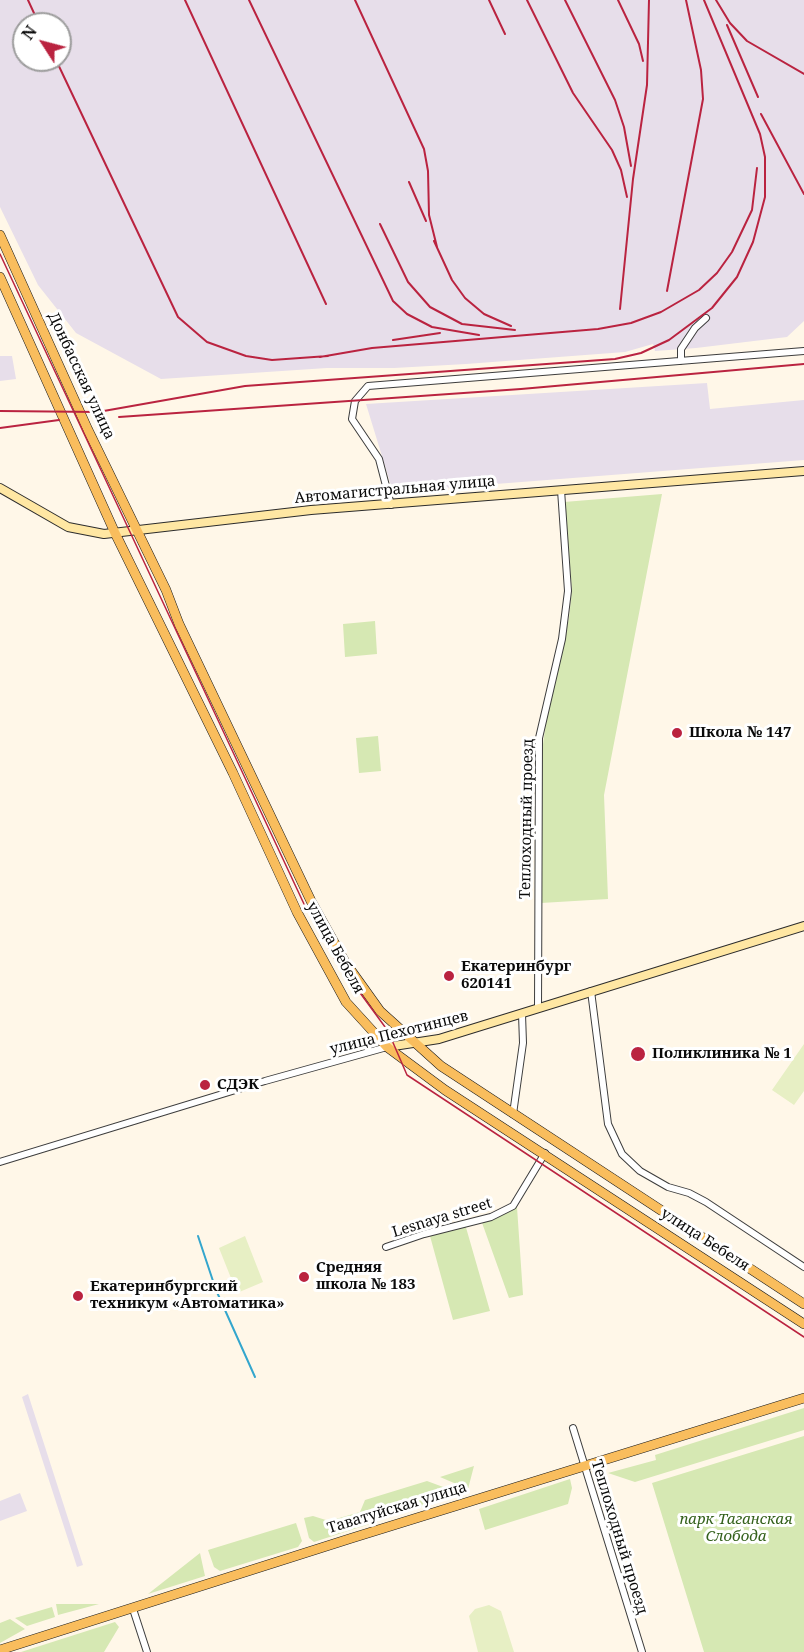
<!DOCTYPE html>
<meta charset="utf-8">
<style>
body{margin:0}
#map{position:relative;width:804px;height:1652px;overflow:hidden;background:#fff7e8;font-family:"Noto Serif",serif}
canvas{display:block}
.north{position:absolute;left:12px;top:12px;width:60px;height:60px;box-sizing:border-box;background:#fff;border:2px solid #9d9d9d;border-radius:50%;rotate:306deg;font-size:16px;font-weight:700;line-height:24px;text-align:center;color:#0a0a0a}
.north::after{content:'';display:block;margin:auto;width:21px;height:27px;background:#ba2340;clip-path:polygon(50% 0,100% 100%,50% 72%,0 100%)}
</style>
<div id="map">
<canvas width="804" height="1652"></canvas>
<div class="north">N</div>
</div>
<script>
const c = document.querySelector('canvas').getContext('2d');
c.lineJoin = 'round';
function fill(path, color) { c.fillStyle = color; c.fill(path, 'evenodd'); }
const poly = rows => new Path2D(rows.map(r => 'M' + r).join(''));
function stroke(path, color, width, dash) { c.strokeStyle = color; c.lineWidth = width; c.lineCap = dash ? 'butt' : 'round'; c.setLineDash(dash || []); c.stroke(path); }
function label(font, color, halo, rows, align = 'center') {
  c.font = font + ' "Noto Serif",serif'; c.lineWidth = 6; c.setLineDash([]); c.textBaseline = 'middle'; c.strokeStyle = halo; c.fillStyle = color; for (const [text, x, y, turn = 0] of rows) {
    c.save(); c.translate(x, y); c.rotate((+turn || 0) * Math.PI / 180); c.textAlign = isNaN(turn) ? turn : align; if (halo) c.strokeText(text, 0, 0); c.fillText(text, 0, 0); c.restore();
  }
}
fill(poly([
 [0,0,804,0,804,321,787,337,696,348,655,351,653,344,625,352,466,364,394,368,327,368,161,379,76,333,38,285,0,207],
 [24,24,60,24,60,60,24,60],
 [0,356,12,356,16,379,0,381],
 [707,383,710,409,804,400,804,460,393,492,366,404],
 [28,1394,83,1565,77,1567,22,1397],
 [20,1493,27,1511,0,1521,0,1501]
]), '#e7deea');
fill(poly([
 [662,494,604,795,608,899,541,903,541,759,547,715,569,618,572,589,564,502],
 [375,621,377,654,345,657,343,624],
 [378,736,381,771,359,773,356,738],
 [517,1207,523,1295,509,1298,481,1220],
 [465,1224,490,1311,453,1320,430,1236],
 [804,1408,804,1430,635,1482,608,1473,656,1460,655,1455],
 [804,1436,804,1652,704,1652,652,1483],
 [474,1466,468,1489,440,1477],
 [570,1479,572,1488,568,1504,485,1530,479,1509],
 [427,1481,462,1494,314,1542,309,1538,304,1518,313,1516,329,1521,360,1512,365,1500],
 [296,1523,302,1541,298,1547,220,1571,214,1567,208,1550],
 [200,1553,205,1576,148,1594],
 [56,1604,99,1604,58,1615],
 [52,1607,55,1617,27,1626,15,1618],
 [10,1619,25,1629,0,1643,0,1623],
 [115,1622,119,1627,104,1652,21,1652]
]), '#d6e8b3');
fill(poly([
 [804,1044,804,1091,794,1105,772,1090],
 [245,1236,263,1282,237,1293,219,1248],
 [489,1605,501,1611,514,1652,478,1652,469,1616,475,1609]
]), '#e7efc4');
stroke(poly([
 [198,1236,216,1290,255,1377]
]), '#34a6cd', 2);
const street = poly([
 [681,361,681,349,695,328,706,318],
 [391,505,379,459,352,419,355,401,368,386,804,351],
 [591,991,608,1124,622,1154,640,1171,668,1187,689,1193,706,1202,804,1267],
 [538,1008,539,738,562,639,568,591,561,490],
 [513,1114,523,1043,522,1014],
 [0,1162,265,1081,387,1047],
 [386,1247,424,1234,491,1217,513,1206,545,1153],
 [573,1428,642,1652],
 [133,1609,147,1652]
]);
const secondary = poly([
 [0,488,68,527,104,534,311,510,804,471],
 [387,1047,439,1039,804,926]
]);
const primary = poly([
 [0,235,88,430,166,590,179,624,311,901,345,962,380,1011,441,1066,804,1304],
 [0,277,115,533,233,773,297,912,346,1002,387,1047,445,1090,804,1324],
 [0,1650,352,1538,804,1398]
]);
stroke(street, '#3d3d3d', 8);
stroke(secondary, '#2c2c2c', 10);
stroke(primary, '#1b1b1b', 10);
stroke(street, '#fff', 6);
stroke(secondary, '#ffe7a3', 8);
stroke(primary, '#f9bd5d', 9);
stroke(poly([
 [0,254,304,904,333,956,388,1031,407,1075,804,1337]
]), '#ba2340', 1.5);
stroke(poly([
 [28,0,39,24],
 [185,0,326,304],
 [249,0,393,301,407,314,432,327,479,335],
 [355,0,424,149,428,171,429,215,437,247],
 [489,0,505,34],
 [527,0,573,93,612,150,621,170,627,197],
 [565,0,615,100,624,127,631,166],
 [618,0,639,44,643,61],
 [716,0,730,23,747,41,804,74],
 [727,25,758,97],
 [56,60,178,317,207,342,246,356,272,360,328,356],
 [761,114,804,194],
 [409,182,426,221],
 [380,224,408,282,430,307,462,324,515,330],
 [434,241,452,280,465,298,484,314,511,326],
 [667,291,703,99,701,70,686,0],
 [620,309,633,179,647,85,649,0],
 [393,340,440,333],
 [320,357,372,348,598,329,631,323,661,312,699,290,717,273,732,252,752,210,757,168],
 [0,411,98,412,245,386,615,359,641,353,669,340,712,308,737,277,753,242,765,197,765,157,760,134,704,0],
 [119,417,521,389,804,364],
 [0,428,59,420]
]), '#ba2340', 2);
for (const [x, y, r, color] of [
 [677,733,6,"#ba2340"],
 [449,976,6,"#ba2340"],
 [638,1054,8,"#ba2340"],
 [205,1085,6,"#ba2340"],
 [304,1277,6,"#ba2340"],
 [78,1296,6,"#ba2340"]
]) { const dot = new Path2D(); dot.arc(x, y, r, 0, 2 * Math.PI); c.fillStyle = color; c.fill(dot); stroke(dot, '#fff', 2); }
label('15px', '#0a0a0a', '#fff', [
 ["Донбасская улица",81,376,65],
 ["Автомагистральная улица",395,490,-5],
 ["Теплоходный проезд",527,819,-89],
 ["улица Бебеля",335,948,61],
 ["улица Пехотинцев",399,1033,-14],
 ["Lesnaya street",442,1218,-17],
 ["улица Бебеля",705,1240,33],
 ["Таватуйская улица",397,1508,-17],
 ["Теплоходный проезд",619,1537,73]
]);
label('bold 15px', '#0a0a0a', '#fff', [
 ["Школа № 147",689,733],
 ["Екатеринбург",461,967],
 ["620141",461,984],
 ["Поликлиника № 1",652,1054],
 ["СДЭК",217,1085],
 ["Средняя",316,1268],
 ["школа № 183",316,1285],
 ["Екатеринбургский",90,1287],
 ["техникум «Автоматика»",90,1304]
], 'left');
label('italic 15px', '#34611c', '#fff', [
 ["парк Таганская",736,1520],
 ["Слобода",736,1537]
]);
</script>
